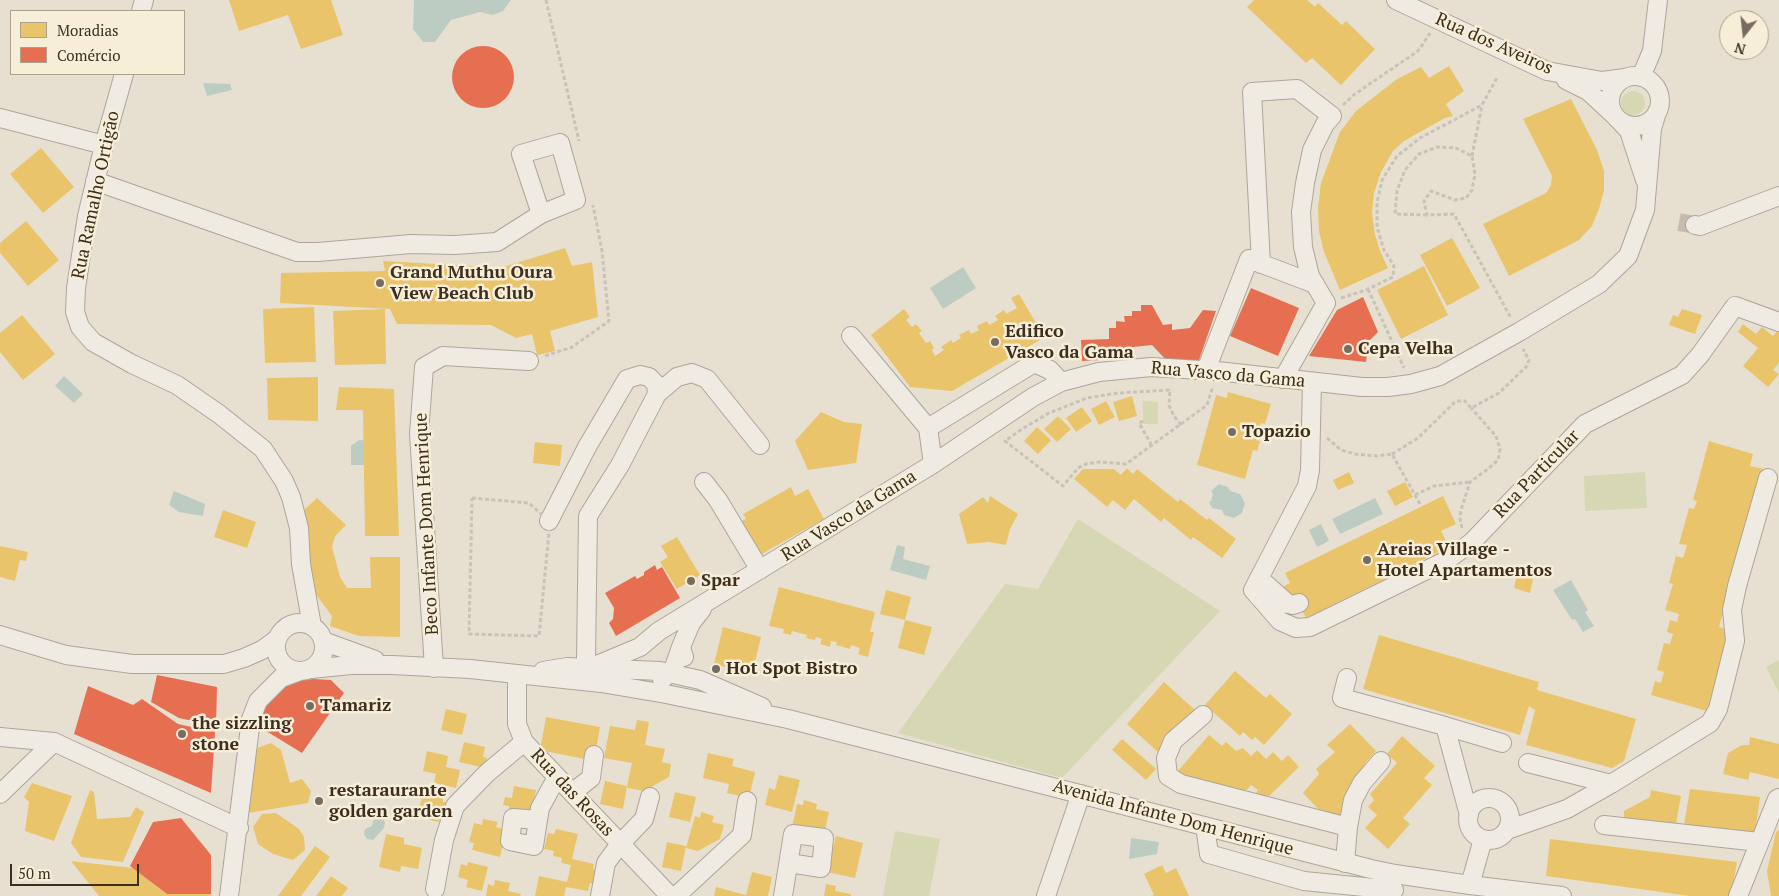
<!DOCTYPE html>
<meta charset="utf-8">
<style>
body{margin:0}
#map{position:relative;width:1779px;height:896px;overflow:hidden;background:#e7e0d1;font-family:"PT Serif",serif}
canvas{display:block}
.legend{position:absolute;left:10px;top:10px;width:175px;height:65px;box-sizing:border-box;background:#f7eed8;border:1px solid #ada18e;margin:0;padding:6px 9px;list-style:none;font-size:15px;color:#3d2e20}
.legend li{display:flex;align-items:center;gap:10px;height:25px}
.legend b{width:25px;border:1px solid #ada18e}
.north{position:absolute;left:1719px;top:10px;width:50px;height:50px;box-sizing:border-box;background:#f7eed8;border:1px solid #ada18e;border-radius:50%;rotate:196deg;font-size:14px;font-weight:700;line-height:20px;text-align:center;color:#3d2e20}
.north::after{content:'';display:block;margin:auto;width:18px;height:22px;background:#786c5e;clip-path:polygon(50% 0,100% 100%,50% 72%,0 100%)}
.scale{position:absolute;left:10px;top:864px;width:129px;height:22px;box-sizing:border-box;border:2px solid #3d2e20;border-top:0;padding-left:6px;font-size:15px;line-height:18px;white-space:nowrap;color:#3d2e20;-webkit-text-stroke:4px #f7eed8;paint-order:stroke}
</style>
<div id="map">
<canvas width="1779" height="896"></canvas>
<ul class="legend">
<li><b style="height:14px;background:#e9c46a"></b>Moradias</li>
<li><b style="height:14px;background:#e76f51"></b>Comércio</li>
</ul>
<div class="north">N</div>
<div class="scale">50 m</div>
</div>
<script>
const c = document.querySelector('canvas').getContext('2d');
c.lineJoin = 'round';
function fill(path, color) { c.fillStyle = color; c.fill(path, 'evenodd'); }
const poly = rows => new Path2D(rows.map(r => 'M' + r).join(''));
function stroke(path, color, width, dash) { c.strokeStyle = color; c.lineWidth = width; c.lineCap = dash ? 'butt' : 'round'; c.setLineDash(dash || []); c.stroke(path); }
function label(font, color, halo, rows, align = 'center') {
  c.font = font + ' "PT Serif",serif'; c.lineWidth = 5; c.setLineDash([]); c.textBaseline = 'middle'; c.strokeStyle = halo; c.fillStyle = color; for (const [text, x, y, turn = 0] of rows) {
    c.save(); c.translate(x, y); c.rotate((+turn || 0) * Math.PI / 180); c.textAlign = isNaN(turn) ? turn : align; if (halo) c.strokeText(text, 0, 0); c.fillText(text, 0, 0); c.restore();
  }
}
fill(poly([
 '1621 103a12 12 0 1 1 24 0a12 12 0 1 1-24 0Z',
 [1143,401,1158,402,1158,424,1143,424],
 [1645,472,1647,508,1585,511,1584,476],
 [1078,519,1220,611,1062,778,898,733,1005,584,1038,589],
 [1779,660,1779,693,1766,667],
 [895,831,940,839,929,896,883,896]
]), '#d6d7b3');
fill(poly([
 [414,0,511,0,503,11,493,15,480,12,451,20,435,42,423,42,413,29],
 [203,83,230,84,232,90,207,96],
 [963,267,976,288,943,309,930,288],
 [64,376,83,394,74,403,55,386],
 [359,440,370,441,369,465,351,465,351,446],
 [1219,484,1228,487,1230,491,1240,494,1245,503,1242,513,1234,518,1224,515,1222,510,1212,508,1209,502,1211,501,1213,494,1211,491],
 [174,491,205,504,203,516,179,512,169,505],
 [1375,498,1383,514,1340,534,1332,519],
 [1321,524,1329,541,1317,547,1309,530],
 [897,545,905,547,903,559,930,566,926,580,890,570],
 [1571,580,1588,610,1585,612,1594,626,1583,632,1575,619,1572,620,1553,590],
 [378,817,383,818,385,823,384,828,373,840,367,839,364,834,365,829,372,826,373,821],
 [1131,838,1159,842,1157,854,1129,859]
]), '#bcccc2');
fill(poly([
 [229,0,331,0,343,35,301,49,288,15,239,31],
 [1254,0,1307,0,1315,7,1318,3,1342,25,1346,21,1375,49,1341,85,1312,58,1306,63,1247,7],
 [1449,66,1464,91,1446,104,1453,116,1445,118,1404,141,1393,151,1381,172,1374,193,1372,213,1375,234,1380,251,1388,268,1340,290,1324,252,1319,231,1318,207,1321,183,1340,132,1356,111,1397,79,1421,67,1429,78],
 [1571,99,1597,150,1604,171,1604,190,1599,209,1592,226,1579,240,1509,276,1483,224,1546,193,1551,185,1552,176,1523,119],
 [41,148,74,187,43,213,10,174],
 [26,221,59,260,28,286,0,253,0,243],
 [1452,238,1480,288,1447,306,1420,255],
 [565,248,572,266,592,262,598,317,550,331,555,351,537,355,532,334,516,338,491,325,397,324,390,309,280,303,281,273,385,271,383,261,491,267,491,274,500,273,500,268],
 [1424,266,1448,315,1401,339,1377,290],
 [1019,294,1040,330,1035,333,1040,340,952,391,910,387,871,335,904,309,910,317,906,320,912,327,916,324,922,331,919,333,926,343,930,341,934,348,932,350,935,356,944,350,941,347,951,340,953,343,961,338,959,335,969,330,971,334,979,330,977,326,987,321,989,325,998,320,995,316,1004,310,1006,314,1017,308,1011,298],
 [314,307,316,362,265,363,263,309],
 [385,309,386,364,335,365,333,311],
 [1682,309,1702,315,1695,334,1669,325,1673,315,1678,317],
 [22,315,55,354,23,380,0,352,0,333],
 [1743,324,1756,334,1762,327,1773,336,1779,329,1779,363,1773,370,1779,374,1768,387,1743,366,1758,348,1738,332],
 [318,377,318,421,268,420,267,378],
 [339,387,394,389,399,536,365,536,363,410,336,410],
 [1228,392,1271,404,1265,424,1261,423,1256,440,1260,441,1257,451,1253,450,1245,479,1197,465,1216,395,1227,398],
 [1132,396,1137,416,1119,421,1113,402],
 [1106,401,1115,417,1099,425,1091,409],
 [1082,407,1092,421,1076,432,1066,418],
 [821,412,844,422,862,424,856,463,808,470,795,441],
 [1058,416,1071,429,1057,442,1044,429],
 [1037,427,1051,440,1038,454,1024,441],
 [1709,441,1753,454,1750,466,1764,469,1719,627,1730,630,1707,711,1651,695,1655,681,1661,683,1664,672,1657,670,1664,643,1670,644,1673,634,1667,632,1670,620,1677,622,1679,614,1665,610,1673,584,1669,583,1676,556,1683,558,1687,545,1679,544,1689,508,1694,509,1697,501,1693,500],
 [535,442,562,445,560,466,533,463],
 [1127,468,1133,474,1137,469,1178,502,1180,499,1207,520,1209,518,1236,539,1222,558,1193,537,1191,540,1164,518,1161,522,1134,499,1125,510,1113,500,1107,507,1074,479,1083,469,1114,469,1121,475],
 [1349,472,1354,483,1338,490,1333,480],
 [1405,482,1413,497,1395,506,1387,491],
 [791,487,795,496,808,489,824,519,758,556,740,522,746,519,743,514],
 [990,496,1018,514,1010,529,1006,545,989,542,967,544,959,514,983,497,988,503],
 [1443,496,1456,524,1441,531,1449,547,1306,618,1295,596,1289,598,1283,587,1290,583,1285,573],
 [317,498,346,525,335,536,332,547,340,577,347,588,371,588,370,557,400,557,400,637,359,636,330,626,332,616,309,585,302,524,304,510],
 [223,510,256,522,247,548,214,537],
 [677,537,700,575,677,589,660,562,668,557,661,546],
 [0,546,28,552,26,561,20,560,15,581,0,577],
 [1517,575,1533,579,1530,593,1514,588],
 [779,587,875,612,870,632,874,632,868,657,858,654,860,648,851,645,850,649,836,645,837,642,831,641,830,647,820,644,822,639,816,637,815,640,806,638,807,635,792,631,791,635,783,633,784,629,769,626],
 [886,590,911,597,905,620,880,614],
 [905,620,932,627,924,655,898,648],
 [723,627,761,637,752,674,714,664],
 [1379,635,1539,682,1537,690,1636,719,1624,761,1612,768,1526,745,1535,710,1529,706,1520,735,1363,689],
 [1235,671,1266,698,1270,694,1292,714,1264,745,1255,737,1252,740,1243,732,1240,736,1205,705],
 [1164,682,1196,711,1159,753,1127,724],
 [446,709,467,714,462,735,441,730],
 [546,717,600,727,596,750,589,760,540,750],
 [637,720,649,722,645,745,665,749,662,762,671,764,669,777,644,791,628,788,627,786,623,809,600,804,605,781,627,786,632,763,604,758,610,726,635,730],
 [1350,724,1376,751,1366,762,1359,775,1349,786,1352,789,1344,799,1342,811,1337,819,1327,818,1303,793,1319,774,1316,769,1335,752,1327,745],
 [1209,735,1222,746,1226,742,1236,751,1243,748,1251,756,1257,750,1266,759,1273,752,1282,761,1288,755,1299,767,1266,799,1254,796,1258,790,1251,785,1244,793,1239,790,1230,789,1222,785,1213,787,1196,782,1191,777,1187,781,1177,772],
 [1402,736,1435,766,1424,778,1432,785,1403,818,1410,824,1388,849,1365,828,1377,815,1368,807,1374,800,1370,794,1397,763,1387,754],
 [1750,737,1779,744,1779,779,1750,772,1748,780,1723,774,1728,753,1742,745,1749,745],
 [1122,739,1156,769,1146,780,1112,750],
 [464,742,485,747,483,757,487,758,485,768,459,762],
 [271,743,281,750,290,783,302,779,311,791,308,803,248,813,254,749],
 [427,751,448,756,446,767,460,770,456,788,434,783,436,774,423,771],
 [708,753,734,759,732,766,755,772,749,798,727,793,729,784,703,778],
 [779,775,800,780,792,812,765,805,769,788,775,790],
 [32,783,72,796,54,841,25,831,29,802,24,797],
 [514,786,536,790,531,815,509,811,509,806,503,805,505,797,512,798],
 [1690,789,1760,797,1755,833,1684,825],
 [90,790,94,792,97,819,130,817,136,807,144,812,123,862,81,857,71,843],
 [1651,790,1681,796,1676,824,1624,818,1624,811,1650,797],
 [675,792,696,797,690,822,669,817],
 [423,793,443,797,443,802,449,803,446,816,441,815,439,822,417,817],
 [804,800,817,804,816,809,829,812,824,835,792,827,797,804,803,805],
 [701,812,714,816,712,822,724,825,720,839,698,851,686,848,695,816,700,818],
 [276,813,299,829,304,837,305,850,293,860,273,854,258,844,253,827,262,814],
 [483,819,498,822,496,827,506,830,500,857,472,850,474,843,469,842,474,823,482,825],
 [556,829,578,834,572,859,594,864,593,869,599,871,596,884,590,883,588,891,566,887,564,896,535,896,539,876,567,882,571,865,561,863,562,858,553,856,554,851,544,849,548,833,554,834],
 [1779,830,1779,896,1771,896,1767,871,1776,832],
 [386,834,404,838,404,844,422,848,418,869,401,866,400,872,379,867],
 [836,836,863,843,855,878,827,872],
 [1550,839,1737,862,1731,896,1690,896,1546,876],
 [667,842,686,846,681,871,662,867],
 [315,846,330,857,301,896,278,896],
 [71,861,133,868,167,894,211,894,210,896,99,896],
 [468,862,488,867,482,891,466,887,468,880,458,877,461,864,467,866],
 [1162,865,1166,873,1176,868,1189,896,1151,896,1154,895,1144,874],
 [752,872,772,877,768,896,714,896,716,887,746,895],
 [331,876,348,888,342,896,316,896],
 [495,880,510,883,508,891,521,894,520,896,486,896,488,884,494,886],
 [826,884,836,886,835,891,851,894,851,896,824,896]
]), '#e9c46a');
fill(poly([
 '452 77a31 31 0 1 1 62 0a31 31 0 1 1-62 0Z',
 [1251,288,1299,308,1278,356,1230,336],
 [1363,297,1378,332,1369,341,1366,362,1309,356,1337,310],
 [1141,305,1152,305,1163,325,1172,324,1172,330,1190,328,1203,310,1216,311,1199,360,1169,363,1152,345,1124,348,1120,359,1082,361,1081,340,1109,339,1109,328,1116,328,1116,321,1125,322,1124,316,1132,316,1132,311,1141,311],
 [655,565,657,570,662,567,680,598,616,636,609,623,613,619,614,608,605,593,635,576,637,579,644,575,644,572],
 [157,675,217,687,216,726,179,718,151,702],
 [314,679,331,680,344,693,302,753,258,726,259,711,277,688,292,681],
 [88,686,133,705,142,699,178,724,215,732,211,793,74,734],
 [181,818,211,855,211,894,167,894,130,866,153,822]
]), '#e76f51');
stroke(poly([
 [1679,222,1695,225]
]), '#c5bcae', 18, [18, 9]);
const minor = poly([
 [1396,0,1547,71,1602,81,1625,78],
 [141,11,144,0],
 [124,74,104,145,87,216,76,288,75,312,80,327,93,342,132,364,177,385,219,414,263,449,284,481,291,497,299,528,301,564,312,626],
 '1610 101a25 25 0 1 1 50 0a25 25 0 1 1-50 0Z',
 [1641,77,1652,51,1658,0],
 [1566,80,1588,91,1614,115],
 [0,118,104,145],
 [1619,120,1629,131,1645,180],
 [95,181,297,252,318,252,411,244,455,245,497,242,541,214,576,200,560,143,521,154,541,214],
 [1695,225,1700,226,1779,196],
 [1261,264,1252,92,1297,89,1332,116,1325,124,1312,150,1305,183,1301,212,1303,247,1310,276,1326,303,1283,379],
 [851,336,928,428],
 [1206,370,1249,259,1315,284],
 [1312,382,1310,470,1307,486,1253,590,1280,621,1296,628,1310,627,1447,560,1472,542,1585,424,1682,375,1700,355,1735,306,1779,322],
 [657,394,677,377,692,373,707,379,760,445],
 [933,464,928,428,1034,363,1050,370,1061,382],
 [704,482,718,500,760,570],
 [549,521,587,447,627,379,640,375,649,377,656,384,657,394,620,465,588,516,586,658,592,667,640,647,659,631,933,464,1033,397,1061,382,1099,372,1151,367,1217,371,1362,387,1388,387,1411,384,1440,376,1519,332,1599,284,1628,256,1645,210,1652,129,1657,112],
 [1259,578,1288,604,1293,605,1299,603],
 '276 647a24 24 0 1 1 48 0a24 24 0 1 1-48 0Z',
 [0,635,66,655,132,664,224,664,244,658,262,650,277,639],
 [323,641,375,660],
 [684,657,681,647,691,623,702,609],
 [434,668,419,434,424,367,443,356,529,361],
 [311,669,351,665,392,665,470,669,601,683,666,694,788,719,1371,869,1395,874,1470,885,1562,896],
 [543,671,567,667,660,671,700,680,762,707],
 [517,674,517,724,524,742,670,896],
 [1347,678,1342,698,1445,726,1469,815],
 [662,680,674,667,681,647],
 [1203,715,1173,741,1166,758,1168,776,1181,784,1348,827],
 [1445,726,1502,743],
 [0,737,54,742,239,828],
 [1528,763,1611,784],
 [573,792,591,778,594,755],
 [0,794,54,742],
 '1468 819a21 21 0 1 1 42 0a21 21 0 1 1-42 0Z',
 [538,820,513,818,510,841,534,846,538,820,540,808,557,777],
 [1604,825,1759,842],
 [1205,826,1209,854,1304,881,1394,890],
 [1507,830,1567,809,1611,784,1710,723,1718,709,1735,641,1732,610,1737,586,1768,478],
 [1345,863,1348,827,1353,800,1362,783,1381,761],
 [1470,885,1483,839],
 [435,889,444,840,455,806,487,773,524,742],
 [229,896,251,719,258,701,281,678,300,671],
 [600,896,606,863,620,844,644,819,650,797],
 [676,896,742,835,747,801],
 [783,896,793,834,824,838,821,868,789,863],
 [1046,896,1081,794],
 [1738,896,1777,799,1779,798]
]);
stroke(minor, '#ada599', 20);
stroke(poly([
 [546,0,579,141],
 [1343,105,1355,94,1418,51,1430,33],
 [1472,156,1482,105],
 [1427,215,1395,214,1397,191,1405,170,1419,154,1437,147,1456,148,1472,156,1475,174,1472,190,1466,198,1455,200,1431,191,1424,201,1427,215,1454,214,1511,318],
 [1368,289,1404,368],
 [1341,298,1366,290,1393,277,1394,266,1384,250,1377,227,1377,203,1382,180,1397,156,1420,138,1482,105,1498,76],
 [545,356,572,347,609,321,602,251,593,205],
 [1143,421,1139,423,1152,446],
 [1181,425,1174,416,1169,405,1170,390,1118,393,1087,398,1049,413,1022,429,1005,441,1063,486,1078,468,1086,464,1099,462,1126,464,1207,405,1213,386],
 [1327,438,1341,450,1355,454,1377,456,1392,454,1421,506],
 [1392,454,1418,438,1456,401,1465,401,1471,408,1499,393,1527,366,1529,360,1523,349],
 [1415,495,1434,486,1470,482],
 [472,498,529,503,550,522,539,636,469,634,472,498],
 [1462,528,1460,518,1461,510,1470,482,1488,469,1498,460,1500,449,1496,436,1471,408]
]), '#c8c2b9', 3, [4, 2.5]);
stroke(minor, '#efebe3', 18);
for (const [x, y, r, color] of [
 [380,283,5,"#786c5e"],
 [995,342,5,"#786c5e"],
 [1348,349,5,"#786c5e"],
 [1232,432,5,"#786c5e"],
 [1367,560,5,"#786c5e"],
 [691,581,5,"#786c5e"],
 [716,669,5,"#786c5e"],
 [310,706,5,"#786c5e"],
 [182,734,5,"#786c5e"],
 [319,801,5,"#786c5e"]
]) { const dot = new Path2D(); dot.arc(x, y, r, 0, 2 * Math.PI); c.fillStyle = color; c.fill(dot); stroke(dot, '#f7eed8', 2); }
label('18px', '#3d2e20', '#f7eed8', [
 ["Rua dos Aveiros",1494,44,24],
 ["Rua Ramalho Ortigão",96,195,-78],
 ["Rua Vasco da Gama",1228,375,5],
 ["Rua Particular",1537,474,-46],
 ["Rua Vasco da Gama",849,516,-32],
 ["Beco Infante Dom Henrique",427,524,-93],
 ["Rua das Rosas",572,793,47],
 ["Avenida Infante Dom Henrique",1173,818,15]
]);
label('bold 18px', '#3d2e20', '#f7eed8', [
 ["Grand Muthu Oura",390,273],
 ["View Beach Club",390,294],
 ["Edifico",1005,332],
 ["Vasco da Gama",1005,353],
 ["Cepa Velha",1358,349],
 ["Topazio",1242,432],
 ["Areias Village -",1377,550],
 ["Hotel Apartamentos",1377,571],
 ["Spar",701,581],
 ["Hot Spot Bistro",726,669],
 ["Tamariz",320,706],
 ["the sizzling",192,724],
 ["stone",192,745],
 ["restaraurante",329,791],
 ["golden garden",329,812]
], 'left');
</script>
